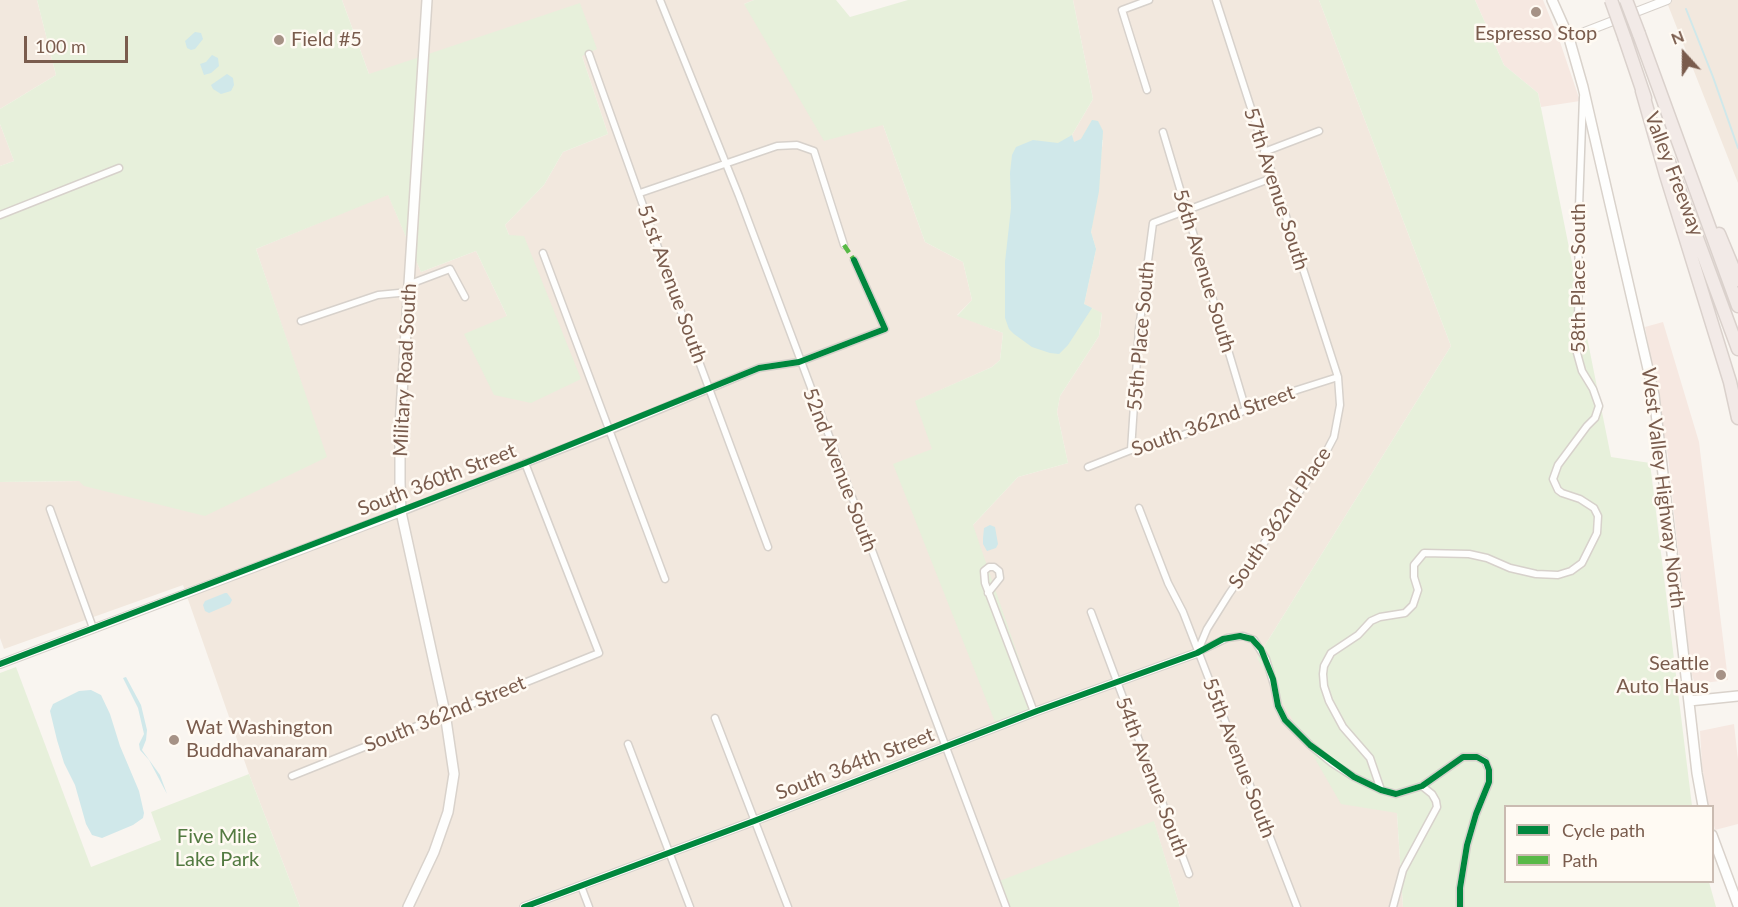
<!DOCTYPE html>
<style>
body{margin:0}
#map{position:relative;width:1738px;height:907px;overflow:hidden;background:#f9f5f0;font-family:Lato,sans-serif}
canvas{display:block}
.legend{position:absolute;left:1504px;top:805px;width:210px;height:78px;box-sizing:border-box;background:#fffaf3;border:2px solid #cabbb1;margin:0;padding:8px 10px;list-style:none;font-size:18px;color:#7a5c4d}
.legend li{display:flex;align-items:center;gap:12px;height:30px}
.legend b{width:30px;border:2px solid #cabbb1}
.north{position:absolute;left:1654px;top:24px;width:60px;height:60px;-webkit-text-stroke:4px #fffaf3;paint-order:stroke;rotate:339deg;font-size:16px;font-weight:700;line-height:24px;text-align:center;color:#7a5c4d}
.north::after{content:'';display:block;margin:auto;width:21px;height:27px;background:#7a5c4d;clip-path:polygon(50% 0,100% 100%,50% 72%,0 100%)}
.scale{position:absolute;left:24px;top:36px;width:104px;height:27px;box-sizing:border-box;border:3px solid #7a5c4d;border-top:0;padding-left:8px;font-size:18px;line-height:21px;white-space:nowrap;color:#7a5c4d;-webkit-text-stroke:4px #fffaf3;paint-order:stroke}
</style>
<div id="map">
<canvas width="1738" height="907"></canvas>
<ul class="legend">
<li><b style="height:8px;background:#00873e"></b>Cycle path</li>
<li><b style="height:8px;background:#58b947"></b>Path</li>
</ul>
<div class="north">N</div>
<div class="scale">100 m</div>
</div>
<script>
const c = document.querySelector('canvas').getContext('2d');
c.lineJoin = 'round';
function fill(path, color) { c.fillStyle = color; c.fill(path, 'evenodd'); }
const poly = rows => new Path2D(rows.map(r => 'M' + r).join(''));
function stroke(path, color, width, dash) { c.strokeStyle = color; c.lineWidth = width; c.lineCap = dash ? 'butt' : 'round'; c.setLineDash(dash || []); c.stroke(path); }
function label(font, color, halo, rows, align = 'center') {
  c.font = font + ' Lato,sans-serif'; c.lineWidth = 5; c.setLineDash([]); c.textBaseline = 'middle'; c.strokeStyle = halo; c.fillStyle = color; for (const [text, x, y, turn = 0] of rows) {
    c.save(); c.translate(x, y); c.rotate((+turn || 0) * Math.PI / 180); c.textAlign = isNaN(turn) ? turn : align; if (halo) c.strokeText(text, 0, 0); c.fillText(text, 0, 0); c.restore();
  }
}
fill(poly([
 [0,0,37,0,56,75,0,109],
 [342,0,754,0,744,4,883,125,925,242,963,262,972,300,957,315,1003,333,1000,360,992,367,916,401,973,525,1018,477,1068,463,1057,412,1060,396,1099,336,1102,314,1084,304,1096,249,1091,232,1103,140,1074,142,1072,135,1093,99,1073,0,1319,0,1451,346,1257,658,1397,813,1403,907,1180,907,1154,822,1006,907,300,907,249,774,183,585,4,649,0,638,0,482,79,481,326,457,256,249,388,194,421,272,476,251,507,316,531,402,509,235,505,225,544,185,563,152,608,134,582,56,369,74],
 [1666,0,1738,0,1738,183],
 [0,124,14,161,0,166]
]), '#f2e8de');
fill(poly([
 [1475,0,1543,0,1560,42,1580,101,1541,107,1538,93,1504,65],
 [1663,322,1699,442,1728,680,1695,684,1691,672,1668,456,1645,327],
 [1734,724,1738,760,1738,824,1715,830,1713,821,1712,806,1708,806,1702,765,1700,731]
]), '#f6e8e1');
fill(poly([
 [37,0,342,0,369,74,580,3,597,49,582,56,608,134,563,152,544,185,505,225,509,235,524,236,581,379,531,403,494,395,464,334,507,316,476,251,421,272,388,195,256,249,327,457,205,516,84,486,79,481,0,482,0,166,14,161,0,124,0,109,56,75],
 [754,0,836,0,850,17,908,0,1073,0,1093,99,1072,135,1074,142,1080,141,1092,120,1098,121,1103,131,1099,191,1091,232,1096,249,1084,304,1102,313,1099,336,1060,396,1057,412,1068,463,1018,477,973,525,1037,711,997,727,893,464,932,449,915,401,992,367,1000,360,1003,333,957,316,972,300,963,262,925,242,883,125,824,141,744,4],
 [1319,0,1475,0,1504,65,1538,93,1611,457,1650,463,1692,806,1506,806,1506,882,1709,882,1716,907,1403,907,1397,813,1341,804,1257,658,1451,346],
 [16,667,91,867,161,840,151,812,249,774,300,907,0,907,0,673],
 [1154,821,1180,907,1006,907,997,882]
]), '#e7f0db');
fill(poly([
 [195,32,201,33,203,39,195,49,191,50,187,48,185,41],
 [212,55,218,58,219,66,211,73,204,75,200,64,206,62],
 [227,74,233,78,234,85,231,91,221,94,213,89,211,85],
 [1092,120,1098,121,1103,131,1099,191,1091,232,1096,249,1084,304,1092,308,1068,345,1059,354,1050,353,1032,347,1014,334,1009,329,1005,318,1005,262,1011,208,1010,173,1012,155,1016,147,1033,140,1058,143,1072,135,1074,142,1081,139],
 [990,525,995,527,998,544,996,548,987,551,983,544,983,538,984,528],
 [225,593,227,593,230,597,232,600,230,604,209,613,205,611,203,605,205,601],
 [126,677,141,705,147,730,146,740,142,750,160,775,167,794,149,760,140,750,139,744,144,734,138,708,123,678],
 [91,690,101,695,110,714,120,746,139,791,144,813,143,818,133,825,102,838,92,835,86,824,75,785,64,763,57,740,50,711,53,704,79,691]
]), '#d0e8ea');
stroke(poly([
 [1686,9,1713,77,1738,148]
]), '#d0e8ea', 2);
const minor = poly([
 [660,0,739,196,1006,907],
 [589,54,691,340,768,547],
 [1147,90,1122,10,1149,0],
 [1163,132,1246,410],
 [1264,152,1319,131],
 [640,193,777,146,797,145,814,151,844,245],
 [0,215,119,168],
 [543,253,665,579],
 [410,284,450,269,465,297],
 [301,321,378,295,409,292],
 [1131,450,1139,329,1153,223,1272,178],
 [1088,467,1131,450,1160,444,1297,390,1338,377],
 [1139,508,1168,583,1183,612,1297,907],
 [50,509,93,628],
 [401,512,608,431,759,368,799,362,885,329,854,260],
 [988,593,1000,578,999,571,994,567,989,567,984,571,985,583,1034,712],
 [1091,612,1189,874],
 [1198,652,1227,638,1243,636,1254,640,1266,659,1274,685,1278,706,1285,720,1310,745,1332,763,1354,777,1381,790,1396,794,1422,786,1463,757,1477,757,1485,761,1489,770,1489,782,1476,814,1467,845,1460,888,1460,907],
 [1197,653,1207,629,1229,594,1324,456,1334,437,1340,405,1338,377,1216,0],
 [715,718,788,907],
 [628,744,690,907],
 [292,776,599,653,525,463],
 [1381,790,1370,758,1343,727,1329,701,1324,686,1323,674,1324,666,1331,653,1358,635,1371,621,1380,617,1405,613,1413,605,1418,590,1414,577,1414,565,1424,553,1469,554,1487,558,1510,568,1536,574,1558,575,1571,571,1582,563,1597,533,1598,516,1594,508,1580,499,1562,493,1558,490,1553,479,1558,465,1587,426,1595,418,1599,406,1593,389,1582,371,1577,353,1579,282,1578,235,1583,97],
 [581,886,589,907],
 [1393,907,1403,870,1437,807,1436,801,1432,794,1422,786]
]);
const tertiary = poly([
 [1569,38,1667,0],
 [0,664,401,512],
 [524,907,754,821,1037,711,1197,653]
]);
const secondary = poly([
 [1552,0,1569,38,1583,87,1654,395,1697,773,1703,806],
 [1689,701,1738,696],
 [1712,835,1738,905],
 [408,907,434,852,448,812,454,774,445,713,401,512,400,482,400,426,427,0]
]);
const motorway = poly([
 [1639,34,1738,306],
 [1625,39,1645,98],
 [1642,91,1666,175,1730,382,1738,418],
 [1669,162,1738,349],
 [1719,234,1738,280]
]);
stroke(minor, '#d7d1cb', 9);
stroke(tertiary, '#d7d1cb', 10);
stroke(secondary, '#d9d2cb', 12);
stroke(motorway, '#dad1cc', 15);
stroke(minor, '#fefefd', 6);
stroke(tertiary, '#fefefd', 8);
stroke(secondary, '#fefefd', 9);
stroke(motorway, '#f2eae7', 12);
const motorwayBridge = poly([
 [1611,0,1625,39],
 [1626,0,1639,34]
]);
stroke(motorwayBridge, '#dad1cc', 15, []);
stroke(motorwayBridge, '#f2eae7', 12);
stroke(poly([
 [844,245,854,260]
]), '#58b947', 4.5, [9, 4.5]);
stroke(poly([
 [0,664,525,463,759,368,799,362,885,329,854,260],
 [524,907,754,821,1037,711,1197,653,1223,639,1240,636,1252,639,1261,649,1273,679,1278,706,1285,720,1310,745,1354,777,1381,790,1396,794,1422,786,1463,757,1477,757,1486,762,1489,770,1489,782,1476,814,1467,845,1460,888,1460,907]
]), '#00873e', 6);
for (const [x, y, r, color] of [
 [1536,12,6,"#a69286"],
 [279,40,6,"#a69286"],
 [1721,675,6,"#a69286"],
 [174,740,6,"#a69286"]
]) { const dot = new Path2D(); dot.arc(x, y, r, 0, 2 * Math.PI); c.fillStyle = color; c.fill(dot); stroke(dot, '#fffaf3', 2); }
label('20px', '#7a5c4d', '#fffaf3', [
 ["Espresso Stop",1536,34,"center"],
 ["Field #5",291,40],
 ["Seattle",1709,664,"right"],
 ["Auto Haus",1709,687,"right"],
 ["Wat Washington",186,728],
 ["Buddhavanaram",186,751]
], 'left');
label('20px', '#7a5c4d', '#fffaf3', [
 ["Valley Freeway",1674,174,69],
 ["57th Avenue South",1276,189,72],
 ["56th Avenue South",1204,271,73],
 ["58th Place South",1579,278,-90],
 ["51st Avenue South",672,284,70],
 ["55th Place South",1141,336,-85],
 ["Military Road South",405,370,-87],
 ["South 362nd Street",1213,421,-20],
 ["52nd Avenue South",840,470,69],
 ["South 360th Street",437,480,-21],
 ["West Valley Highway North",1663,488,83],
 ["South 362nd Place",1280,518,-56],
 ["South 362nd Street",445,714,-22],
 ["55th Avenue South",1239,758,69],
 ["South 364th Street",855,764,-21],
 ["54th Avenue South",1152,777,69]
]);
label('20px', '#537a41', '#fffaf3', [
 ["Five Mile",217,837],
 ["Lake Park",217,860]
]);
</script>
